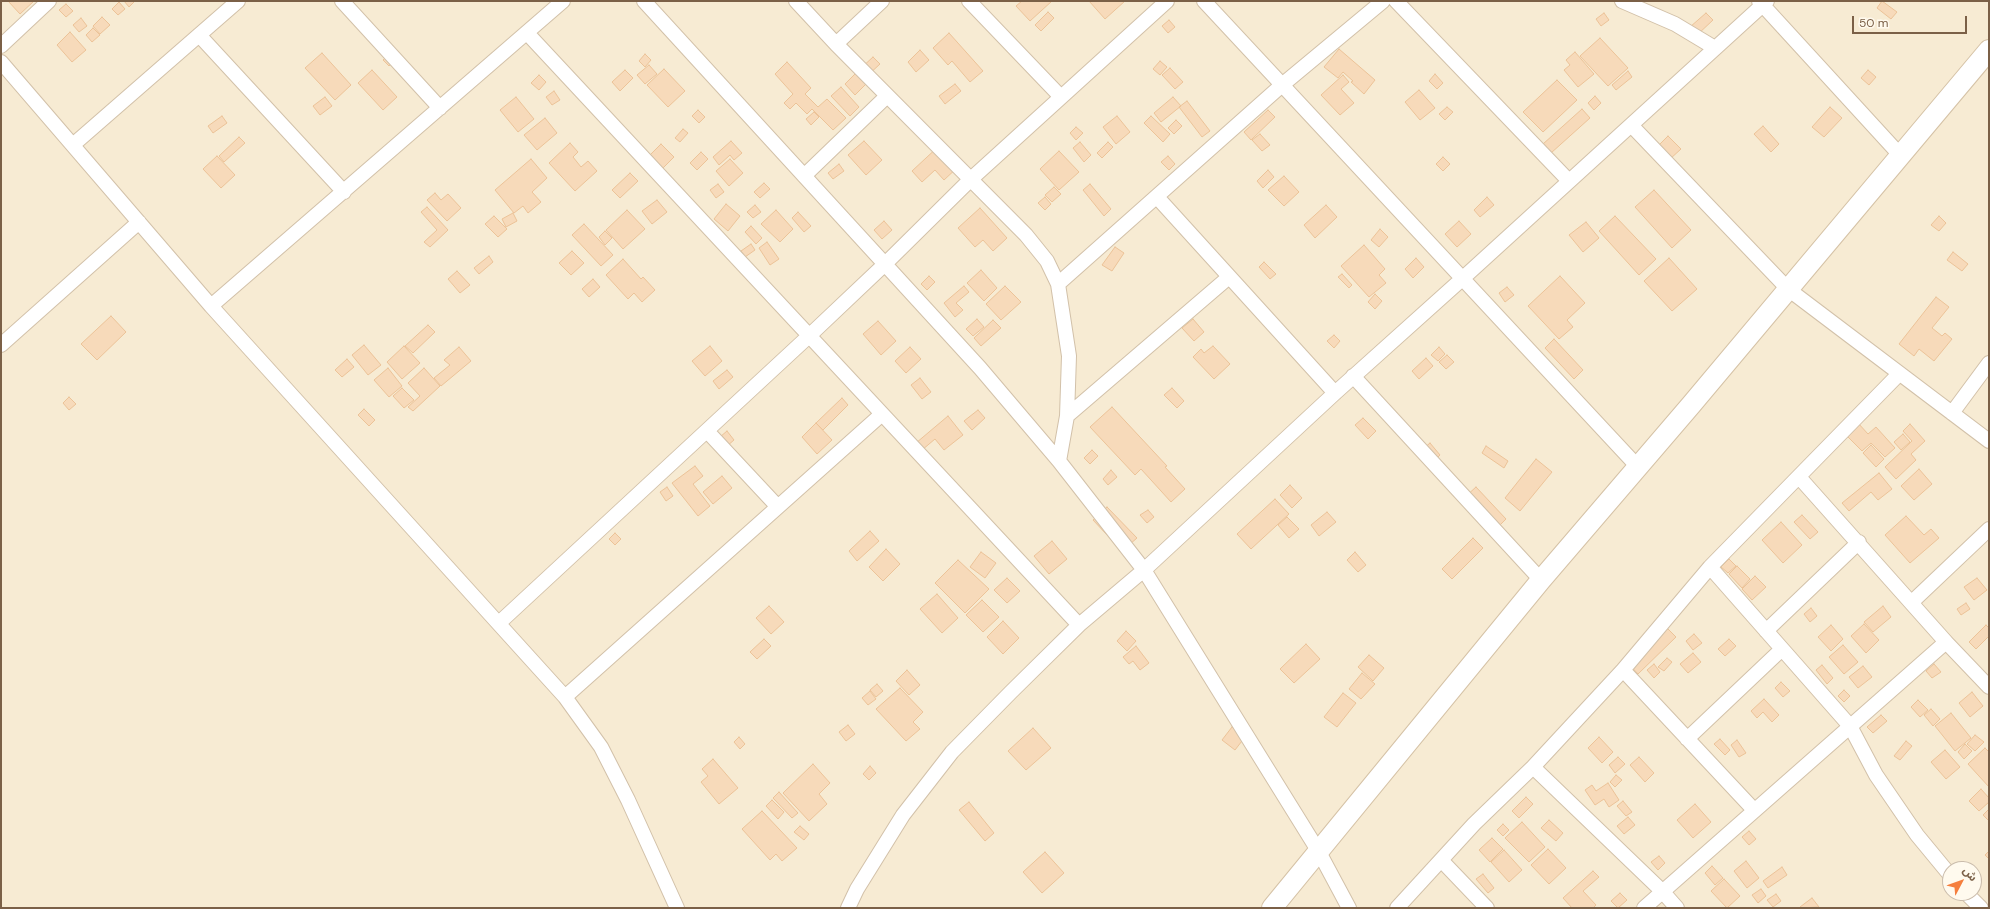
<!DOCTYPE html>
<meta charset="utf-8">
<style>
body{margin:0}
#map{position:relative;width:1990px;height:909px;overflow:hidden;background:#fff8e5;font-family:"DM Sans","Noto Sans Arabic",sans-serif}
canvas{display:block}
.frame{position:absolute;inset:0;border:2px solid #7b6047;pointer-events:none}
.north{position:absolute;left:1942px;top:861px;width:40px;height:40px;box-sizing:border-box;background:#fffaee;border:1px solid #cabcab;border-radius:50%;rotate:49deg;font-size:11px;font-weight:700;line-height:16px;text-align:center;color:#7b6047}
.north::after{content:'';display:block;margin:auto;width:14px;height:18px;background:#f57f3e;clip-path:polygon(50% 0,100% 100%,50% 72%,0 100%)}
.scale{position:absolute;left:1852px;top:16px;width:115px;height:18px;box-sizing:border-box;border:2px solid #7b6047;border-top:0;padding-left:5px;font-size:12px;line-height:14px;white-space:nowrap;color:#7b6047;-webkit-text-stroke:3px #fffaee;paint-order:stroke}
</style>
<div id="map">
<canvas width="1990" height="909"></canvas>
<div class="frame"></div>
<div class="north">ش</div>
<div class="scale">50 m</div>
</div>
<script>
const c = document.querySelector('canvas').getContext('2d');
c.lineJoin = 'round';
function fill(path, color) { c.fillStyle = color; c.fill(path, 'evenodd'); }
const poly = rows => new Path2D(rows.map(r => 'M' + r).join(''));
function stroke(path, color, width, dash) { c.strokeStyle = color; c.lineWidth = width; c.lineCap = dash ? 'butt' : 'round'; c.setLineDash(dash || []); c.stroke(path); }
fill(poly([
 [1,1,1989,1,1989,908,1,908],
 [1950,869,1974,869,1974,893,1950,893]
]), '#f7ebd3');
const building = poly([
 [8,1,34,1,20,14,8,1],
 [124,1,135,1,129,7,124,1],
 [1022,1,1052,1,1030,21,1016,6,1022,1],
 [1089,1,1125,1,1105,19,1089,1],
 [1882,1,1897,12,1891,19,1877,8,1882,1],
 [119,2,125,9,118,15,112,9,119,2],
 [66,4,73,11,66,17,59,10,66,4],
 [1048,12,1054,18,1041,31,1035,25,1048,12],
 [1604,13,1609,20,1601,26,1596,19,1604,13],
 [1706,13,1713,20,1697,35,1690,27,1706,13],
 [102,17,110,25,100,34,93,26,102,17],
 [81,18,87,26,79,32,73,25,81,18],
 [1169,20,1175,27,1168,33,1162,26,1169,20],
 [93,28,100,35,92,42,86,35,93,28],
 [70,32,86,50,72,62,57,45,70,32],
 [949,33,983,71,970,82,952,61,948,65,933,48,949,33],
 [1600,38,1628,68,1608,86,1580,56,1600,38],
 [1339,49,1375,80,1364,94,1351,82,1353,81,1343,72,1338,78,1324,67,1339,49],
 [920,50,929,60,916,72,908,62,920,50],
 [1575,52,1594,74,1578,87,1564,70,1570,65,1566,60,1575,52],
 [322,53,351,85,335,100,305,68,322,53],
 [389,54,395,60,389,66,383,60,389,54],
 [645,54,651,60,645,67,639,61,645,54],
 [873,57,880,64,867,76,860,69,873,57],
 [1160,61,1167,67,1160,75,1153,69,1160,61],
 [787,62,811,88,805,94,818,107,827,99,846,118,833,130,812,109,807,114,796,103,790,109,784,103,793,94,775,74,787,62],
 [649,65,657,74,645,84,637,75,649,65],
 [1170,68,1183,82,1175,89,1162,75,1170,68],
 [664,69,685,91,668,107,647,85,664,69],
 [372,70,397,97,383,110,358,83,372,70],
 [625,70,633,78,620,91,612,82,625,70],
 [1868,70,1876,77,1869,85,1861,78,1868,70],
 [858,71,868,82,855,95,845,84,858,71],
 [1628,71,1632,77,1616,90,1612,85,1628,71],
 [1435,74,1443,83,1437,89,1429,81,1435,74],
 [539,75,546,82,539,90,531,83,539,75],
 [1343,75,1349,82,1341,89,1354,103,1340,115,1321,95,1343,75],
 [1557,80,1577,100,1543,132,1523,112,1557,80],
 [955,84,961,91,945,104,939,96,955,84],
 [841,87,859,107,850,116,831,96,841,87],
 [1419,90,1435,108,1420,120,1405,102,1419,90],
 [554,91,560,100,552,105,546,97,554,91],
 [1595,96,1601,103,1594,110,1588,103,1595,96],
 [325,97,332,106,320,115,313,106,325,97],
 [516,97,534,119,518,132,500,110,516,97],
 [1173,97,1181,106,1161,122,1154,113,1173,97],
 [1187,101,1210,131,1202,137,1179,107,1187,101],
 [1447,107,1453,112,1445,120,1439,114,1447,107],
 [1830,107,1842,118,1824,137,1812,127,1830,107],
 [1582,109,1590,118,1551,153,1543,144,1582,109],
 [698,110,705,117,699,123,692,116,698,110],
 [1268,110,1275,117,1251,140,1244,132,1268,110],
 [814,112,819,117,811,125,806,119,814,112],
 [222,116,227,123,213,133,208,126,222,116],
 [1117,116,1130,132,1116,144,1103,127,1117,116],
 [1151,116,1170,134,1163,142,1144,123,1151,116],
 [545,118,557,133,537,150,524,135,545,118],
 [1176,120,1182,126,1174,134,1168,128,1176,120],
 [1763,126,1779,144,1771,152,1754,134,1763,126],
 [1076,127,1083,133,1076,140,1070,133,1076,127],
 [683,129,688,133,680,142,675,138,683,129],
 [1260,134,1270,145,1262,151,1252,140,1260,134],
 [1668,136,1681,149,1670,159,1658,146,1668,136],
 [239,137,245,143,224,162,219,156,239,137],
 [731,141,742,153,734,160,730,155,719,165,713,157,731,141],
 [864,141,882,160,866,175,848,155,864,141],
 [1080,142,1091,155,1084,162,1073,148,1080,142],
 [1108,142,1113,147,1102,158,1097,153,1108,142],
 [570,143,578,152,573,157,581,167,588,161,597,171,575,191,549,163,570,143],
 [661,144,674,157,659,172,646,159,661,144],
 [940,145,959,166,944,180,935,170,922,182,912,171,940,145],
 [1059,151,1079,172,1059,190,1040,169,1059,151],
 [701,152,708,159,697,170,690,163,701,152],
 [217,156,235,175,221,188,203,169,217,156],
 [1168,156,1175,164,1169,170,1161,162,1168,156],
 [1443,157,1450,164,1443,171,1436,164,1443,157],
 [531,159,547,178,532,192,541,202,528,213,523,206,514,213,495,190,531,159],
 [730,159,743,173,729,186,716,171,730,159],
 [839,164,844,171,833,179,828,173,839,164],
 [1268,170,1274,177,1263,188,1257,181,1268,170],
 [630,173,638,181,620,198,612,190,630,173],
 [1284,176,1299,192,1284,206,1268,190,1284,176],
 [764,183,770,189,760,198,754,192,764,183],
 [718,184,724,192,716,198,710,190,718,184],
 [1090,184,1111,209,1104,216,1083,190,1090,184],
 [1054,187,1061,194,1052,202,1045,195,1054,187],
 [1654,190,1691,230,1672,248,1635,207,1654,190],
 [435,193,441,200,448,194,461,208,447,221,427,200,435,193],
 [1045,197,1051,204,1045,210,1038,203,1045,197],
 [1487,197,1494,205,1480,217,1474,210,1487,197],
 [657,200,667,212,652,224,642,211,657,200],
 [726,204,740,216,728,231,714,219,726,204],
 [755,205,761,212,753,218,747,212,755,205],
 [1326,205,1337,217,1315,238,1304,225,1326,205],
 [427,207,448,230,430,247,424,242,437,230,421,212,427,207],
 [980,208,1007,238,993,251,983,240,975,247,958,228,980,208],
 [627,210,645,229,623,249,606,230,627,210],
 [776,210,793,229,780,242,761,224,776,210],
 [798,212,811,226,804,232,792,218,798,212],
 [513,213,517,221,506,227,502,219,513,213],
 [494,216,507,229,498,237,485,224,494,216],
 [1615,216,1656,259,1639,275,1599,231,1615,216],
 [1939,216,1946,223,1939,231,1931,225,1939,216],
 [884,221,892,230,882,239,874,230,884,221],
 [1459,221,1471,234,1457,247,1445,234,1459,221],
 [1586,222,1599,238,1583,252,1569,235,1586,222],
 [584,224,613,255,601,266,572,235,584,224],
 [751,226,762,238,756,244,745,232,751,226],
 [1380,229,1388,237,1379,247,1371,240,1380,229],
 [605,231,612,238,605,245,599,237,605,231],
 [767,242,779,259,770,265,759,248,767,242],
 [751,244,755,250,745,257,741,251,751,244],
 [1364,245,1385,269,1379,275,1386,283,1369,297,1341,266,1364,245],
 [1115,247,1124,253,1112,271,1102,265,1115,247],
 [572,251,584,263,571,275,559,263,572,251],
 [1953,252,1968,264,1962,271,1947,260,1953,252],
 [489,256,493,262,479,274,474,268,489,256],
 [1416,258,1424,267,1413,278,1405,269,1416,258],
 [1669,258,1697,289,1672,311,1644,281,1669,258],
 [623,259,641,279,643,277,655,290,642,302,634,293,628,299,606,275,623,259],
 [1264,262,1276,274,1270,279,1259,267,1264,262],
 [981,270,997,288,984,301,967,283,981,270],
 [457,271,470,285,460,293,448,279,457,271],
 [1342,274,1352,285,1349,288,1338,277,1342,274],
 [929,276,935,282,927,290,921,284,929,276],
 [1560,276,1585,303,1567,320,1573,327,1559,339,1528,306,1560,276],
 [593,279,600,287,589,297,582,289,593,279],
 [964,286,969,292,956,303,963,310,955,317,944,303,964,286],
 [1005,286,1021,302,1001,320,986,304,1005,286],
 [1507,287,1514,295,1505,302,1499,293,1507,287],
 [1375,294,1382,301,1375,309,1368,302,1375,294],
 [1936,297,1949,307,1932,328,1942,336,1945,333,1952,339,1934,361,1919,349,1914,356,1899,344,1936,297],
 [111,316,126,332,97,360,81,344,111,316],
 [977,319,984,327,973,336,966,329,977,319],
 [1193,319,1204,332,1194,341,1182,328,1193,319],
 [993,320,1001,328,981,346,974,338,993,320],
 [878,321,896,341,881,355,863,334,878,321],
 [428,325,435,332,413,353,405,346,428,325],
 [1334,335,1340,341,1334,348,1327,341,1334,335],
 [1554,339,1583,370,1574,379,1545,348,1554,339],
 [364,345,381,365,368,375,352,355,364,345],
 [404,346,420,363,402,379,387,362,404,346],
 [710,346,722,361,705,376,692,361,710,346],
 [1213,346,1230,364,1214,379,1193,357,1201,349,1204,353,1213,346],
 [459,347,471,361,441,386,434,378,450,365,444,360,459,347],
 [910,347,921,359,906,373,895,361,910,347],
 [1439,347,1445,354,1438,361,1431,355,1439,347],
 [1447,355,1454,362,1446,369,1439,362,1447,355],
 [1426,358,1433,366,1419,379,1412,371,1426,358],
 [347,359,354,367,342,377,335,370,347,359],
 [388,368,402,386,389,397,374,380,388,368],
 [424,368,440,386,413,411,408,407,420,396,408,383,424,368],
 [727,370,733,377,719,389,713,381,727,370],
 [920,378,931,392,922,399,911,385,920,378],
 [402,388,414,400,404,408,393,396,402,388],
 [1172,388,1184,401,1177,408,1164,395,1172,388],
 [69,397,76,404,69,410,63,403,69,397],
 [842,398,848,405,823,430,816,423,842,398],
 [1112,407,1167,466,1165,467,1185,489,1171,502,1141,469,1135,475,1090,427,1112,407],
 [364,409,375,420,369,426,358,415,364,409],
 [978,410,985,418,972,430,964,421,978,410],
 [948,416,963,435,944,450,935,439,922,450,916,443,948,416],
 [1363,418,1376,431,1368,439,1355,425,1363,418],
 [816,423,832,440,817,454,802,437,816,423],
 [1858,423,1868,434,1876,427,1895,448,1885,457,1871,443,1862,451,1846,435,1858,423],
 [1910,424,1925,441,1911,454,1916,460,1896,479,1885,467,1912,441,1903,431,1910,424],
 [727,431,734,440,727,446,720,437,727,431],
 [1903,434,1910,442,1901,450,1894,442,1903,434],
 [1430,443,1440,455,1433,462,1423,449,1430,443],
 [1871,445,1884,459,1876,467,1863,453,1871,445],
 [1486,446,1508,461,1504,468,1482,453,1486,446],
 [1092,450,1098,456,1090,464,1084,458,1092,450],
 [1536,459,1552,472,1520,511,1505,498,1536,459],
 [695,466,703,476,693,484,710,506,698,516,672,483,695,466],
 [1919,469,1932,484,1914,500,1901,486,1919,469],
 [1111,470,1117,477,1108,485,1103,479,1111,470],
 [1879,473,1892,489,1878,500,1871,492,1849,511,1842,503,1879,473],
 [722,476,732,488,713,504,703,492,722,476],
 [1290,485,1302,498,1292,508,1280,495,1290,485],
 [667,487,673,496,666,501,660,492,667,487],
 [1476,487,1506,519,1495,530,1465,497,1476,487],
 [1275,499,1289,514,1251,549,1237,534,1275,499],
 [1107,507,1137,538,1122,551,1093,520,1107,507],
 [1148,510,1154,517,1147,523,1140,515,1148,510],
 [1327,512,1336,522,1319,536,1311,525,1327,512],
 [1802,515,1818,532,1810,539,1794,522,1802,515],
 [1906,516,1924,535,1931,529,1939,538,1910,563,1885,535,1906,516],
 [1287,517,1299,529,1289,538,1278,525,1287,517],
 [1781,522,1802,545,1783,563,1762,540,1781,522],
 [870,531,879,541,857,561,849,551,870,531],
 [615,533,621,539,615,545,609,539,615,533],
 [1473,538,1483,548,1452,579,1442,569,1473,538],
 [1052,541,1067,559,1049,574,1034,556,1052,541],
 [886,549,900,564,883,581,869,567,886,549],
 [981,552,996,563,985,578,970,567,981,552],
 [1355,552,1366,565,1358,572,1347,560,1355,552],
 [1729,559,1736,566,1728,573,1721,567,1729,559],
 [958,560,989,589,965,613,935,583,958,560],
 [1737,566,1750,579,1742,588,1729,574,1737,566],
 [1755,576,1766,587,1752,600,1742,589,1755,576],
 [1007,578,1020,591,1007,603,994,590,1007,578],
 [1977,578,1987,590,1974,600,1964,587,1977,578],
 [937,594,958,618,942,633,920,609,937,594],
 [982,600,999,617,983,632,966,615,982,600],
 [1966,603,1970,609,1961,615,1957,609,1966,603],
 [769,606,784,622,771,634,756,618,769,606],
 [1883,606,1891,617,1873,632,1864,622,1883,606],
 [1811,608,1817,616,1810,622,1804,614,1811,608],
 [1003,621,1019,638,1003,654,987,637,1003,621],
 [1663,624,1676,637,1638,674,1625,660,1663,624],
 [1864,624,1879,640,1866,653,1851,636,1864,624],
 [1831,625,1843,639,1831,651,1818,637,1831,625],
 [1986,625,1989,628,1989,636,1976,649,1969,642,1986,625],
 [1126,631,1136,641,1127,651,1117,641,1126,631],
 [1694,634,1702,643,1693,650,1686,641,1694,634],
 [764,639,771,646,757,659,750,652,764,639],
 [1729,639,1736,646,1725,656,1718,649,1729,639],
 [1306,644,1320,659,1294,683,1280,669,1306,644],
 [1843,645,1858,662,1844,674,1829,657,1843,645],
 [1136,646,1149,663,1140,670,1133,661,1129,664,1123,657,1136,646],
 [1693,653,1701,662,1688,673,1680,664,1693,653],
 [1369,655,1384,668,1373,681,1358,667,1369,655],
 [1667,658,1672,662,1664,671,1658,667,1667,658],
 [1654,664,1660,672,1654,678,1647,670,1654,664],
 [1934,664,1941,672,1932,678,1926,671,1934,664],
 [1822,665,1833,678,1827,684,1816,670,1822,665],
 [1863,666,1872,677,1858,688,1849,677,1863,666],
 [907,670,920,685,909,695,896,681,907,670],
 [1362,673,1375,684,1361,699,1349,689,1362,673],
 [1781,682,1790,691,1783,697,1775,688,1781,682],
 [877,684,883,691,876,697,870,690,877,684],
 [900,688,923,712,913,722,920,729,906,741,876,709,900,688],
 [1844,690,1850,696,1844,702,1838,696,1844,690],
 [870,691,876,699,868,705,862,698,870,691],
 [1972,692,1983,706,1970,717,1959,703,1972,692],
 [1343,693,1356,703,1337,727,1324,717,1343,693],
 [1764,699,1779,715,1772,722,1763,712,1757,718,1751,711,1764,699],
 [1918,700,1928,710,1920,717,1911,707,1918,700],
 [1931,709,1940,719,1933,726,1924,715,1931,709],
 [1951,713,1971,738,1955,751,1935,726,1951,713],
 [1881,715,1887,721,1873,733,1867,727,1881,715],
 [848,725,855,734,846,741,839,732,848,725],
 [1232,727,1245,737,1235,750,1222,740,1232,727],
 [1033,728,1051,748,1026,770,1008,751,1033,728],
 [1975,735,1984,742,1975,751,1967,744,1975,735],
 [739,737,745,744,740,749,734,742,739,737],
 [1599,737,1613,752,1602,763,1588,748,1599,737],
 [1720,739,1730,750,1725,755,1714,744,1720,739],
 [1737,740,1746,753,1739,757,1731,745,1737,740],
 [1906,741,1912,746,1900,760,1894,756,1906,741],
 [1965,744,1972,751,1964,759,1958,752,1965,744],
 [1985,748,1989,752,1989,787,1968,764,1985,748],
 [1945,750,1960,767,1946,779,1931,762,1945,750],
 [1618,757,1625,764,1615,773,1609,765,1618,757],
 [1639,757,1654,773,1645,782,1630,765,1639,757],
 [713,759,738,788,719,804,701,782,708,776,702,769,713,759],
 [813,764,830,783,819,794,827,804,809,821,783,793,813,764],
 [870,766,876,773,869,780,863,774,870,766],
 [1616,775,1622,780,1615,787,1610,782,1616,775],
 [1608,783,1619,800,1609,807,1604,799,1595,805,1585,790,1592,785,1596,791,1608,783],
 [1981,789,1989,798,1989,802,1979,811,1969,801,1981,789],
 [779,792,798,813,792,818,773,798,779,792],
 [1526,797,1533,804,1519,818,1512,811,1526,797],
 [772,800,784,812,778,819,766,806,772,800],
 [1623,801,1632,812,1626,816,1617,806,1623,801],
 [969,802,994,833,985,841,959,810,969,802],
 [1695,804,1711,822,1693,838,1677,820,1695,804],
 [1989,809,1989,821,1983,815,1989,809],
 [762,811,797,848,782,861,776,854,770,860,742,829,762,811],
 [1628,817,1635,825,1624,834,1617,826,1628,817],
 [1549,820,1563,833,1556,841,1541,828,1549,820],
 [1522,822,1545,847,1529,862,1505,838,1522,822],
 [1503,824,1509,830,1503,836,1497,830,1503,824],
 [800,826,809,834,804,840,794,832,800,826],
 [1749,831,1756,839,1749,845,1742,837,1749,831],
 [1492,838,1503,849,1490,862,1479,850,1492,838],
 [1548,849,1566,868,1549,884,1531,865,1548,849],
 [1504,850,1522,870,1509,882,1491,862,1504,850],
 [1989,851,1989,859,1985,855,1989,851],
 [1045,852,1064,873,1042,893,1023,872,1045,852],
 [1659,856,1665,863,1658,870,1651,862,1659,856],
 [1746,861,1759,878,1747,888,1734,871,1746,861],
 [1712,866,1723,878,1715,885,1705,873,1712,866],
 [1782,867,1787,875,1768,888,1763,881,1782,867],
 [1593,871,1599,877,1583,891,1596,905,1593,908,1572,908,1563,898,1593,871],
 [1483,874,1494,888,1488,893,1476,879,1483,874],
 [1724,879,1740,896,1727,908,1711,891,1724,879],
 [1761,889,1766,896,1758,903,1752,895,1761,889],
 [1620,893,1627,900,1618,908,1611,901,1620,893],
 [1776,894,1781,901,1773,907,1767,900,1776,894],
 [1812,898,1819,907,1800,908,1800,907,1812,898]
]);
fill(building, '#f7daba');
stroke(building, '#ecc398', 1);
const street = poly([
 [342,1,440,108],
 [644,1,980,368,1059,461,1144,570,1319,852,1349,908],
 [796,1,836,44,1026,235,1047,261,1058,284,1069,356,1067,416,1059,461],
 [969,1,1061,97],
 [1204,1,1638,467],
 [1396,1,1569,181],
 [1622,1,1675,24,1715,48],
 [1759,1,1900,155],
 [527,33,1079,625],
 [199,35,344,192],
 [836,44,882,1],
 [1,46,49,1],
 [1,62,211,306,565,697,601,747,628,800,677,908],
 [1631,125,1788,289,1989,441],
 [74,144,238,1],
 [804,176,887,96],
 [1157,197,1335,393],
 [1058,284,1282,85,1383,1],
 [211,306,563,1],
 [1,345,139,222],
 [1353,376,1541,580],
 [1952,413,1989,363],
 [1067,416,1229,277],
 [707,431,778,507],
 [1799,477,1946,642,1989,687],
 [1710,567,1850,726,1876,775,1917,835,1950,875],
 [1912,602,1989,529],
 [499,623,810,335,885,264,971,179,1167,1],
 [1766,631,1859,542],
 [1623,670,1754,810],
 [565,697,882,414],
 [1687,739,1782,649],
 [1533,767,1662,891,1677,908],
 [1966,893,1981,908],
 [848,908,857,889,903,815,952,752,1011,692,1079,625,1144,570,1335,393,1462,279,1767,1],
 [1397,908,1441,860],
 [1487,908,1441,860,1474,824,1533,767,1623,670,1710,567,1899,374],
 [1644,908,1946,642]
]);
const secondary = poly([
 [1272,908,1541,580,1691,405,1989,50]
]);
stroke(street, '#d2c1a9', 16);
stroke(secondary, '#d5c2a6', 22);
stroke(street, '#fff', 14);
stroke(secondary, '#fff', 20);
</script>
